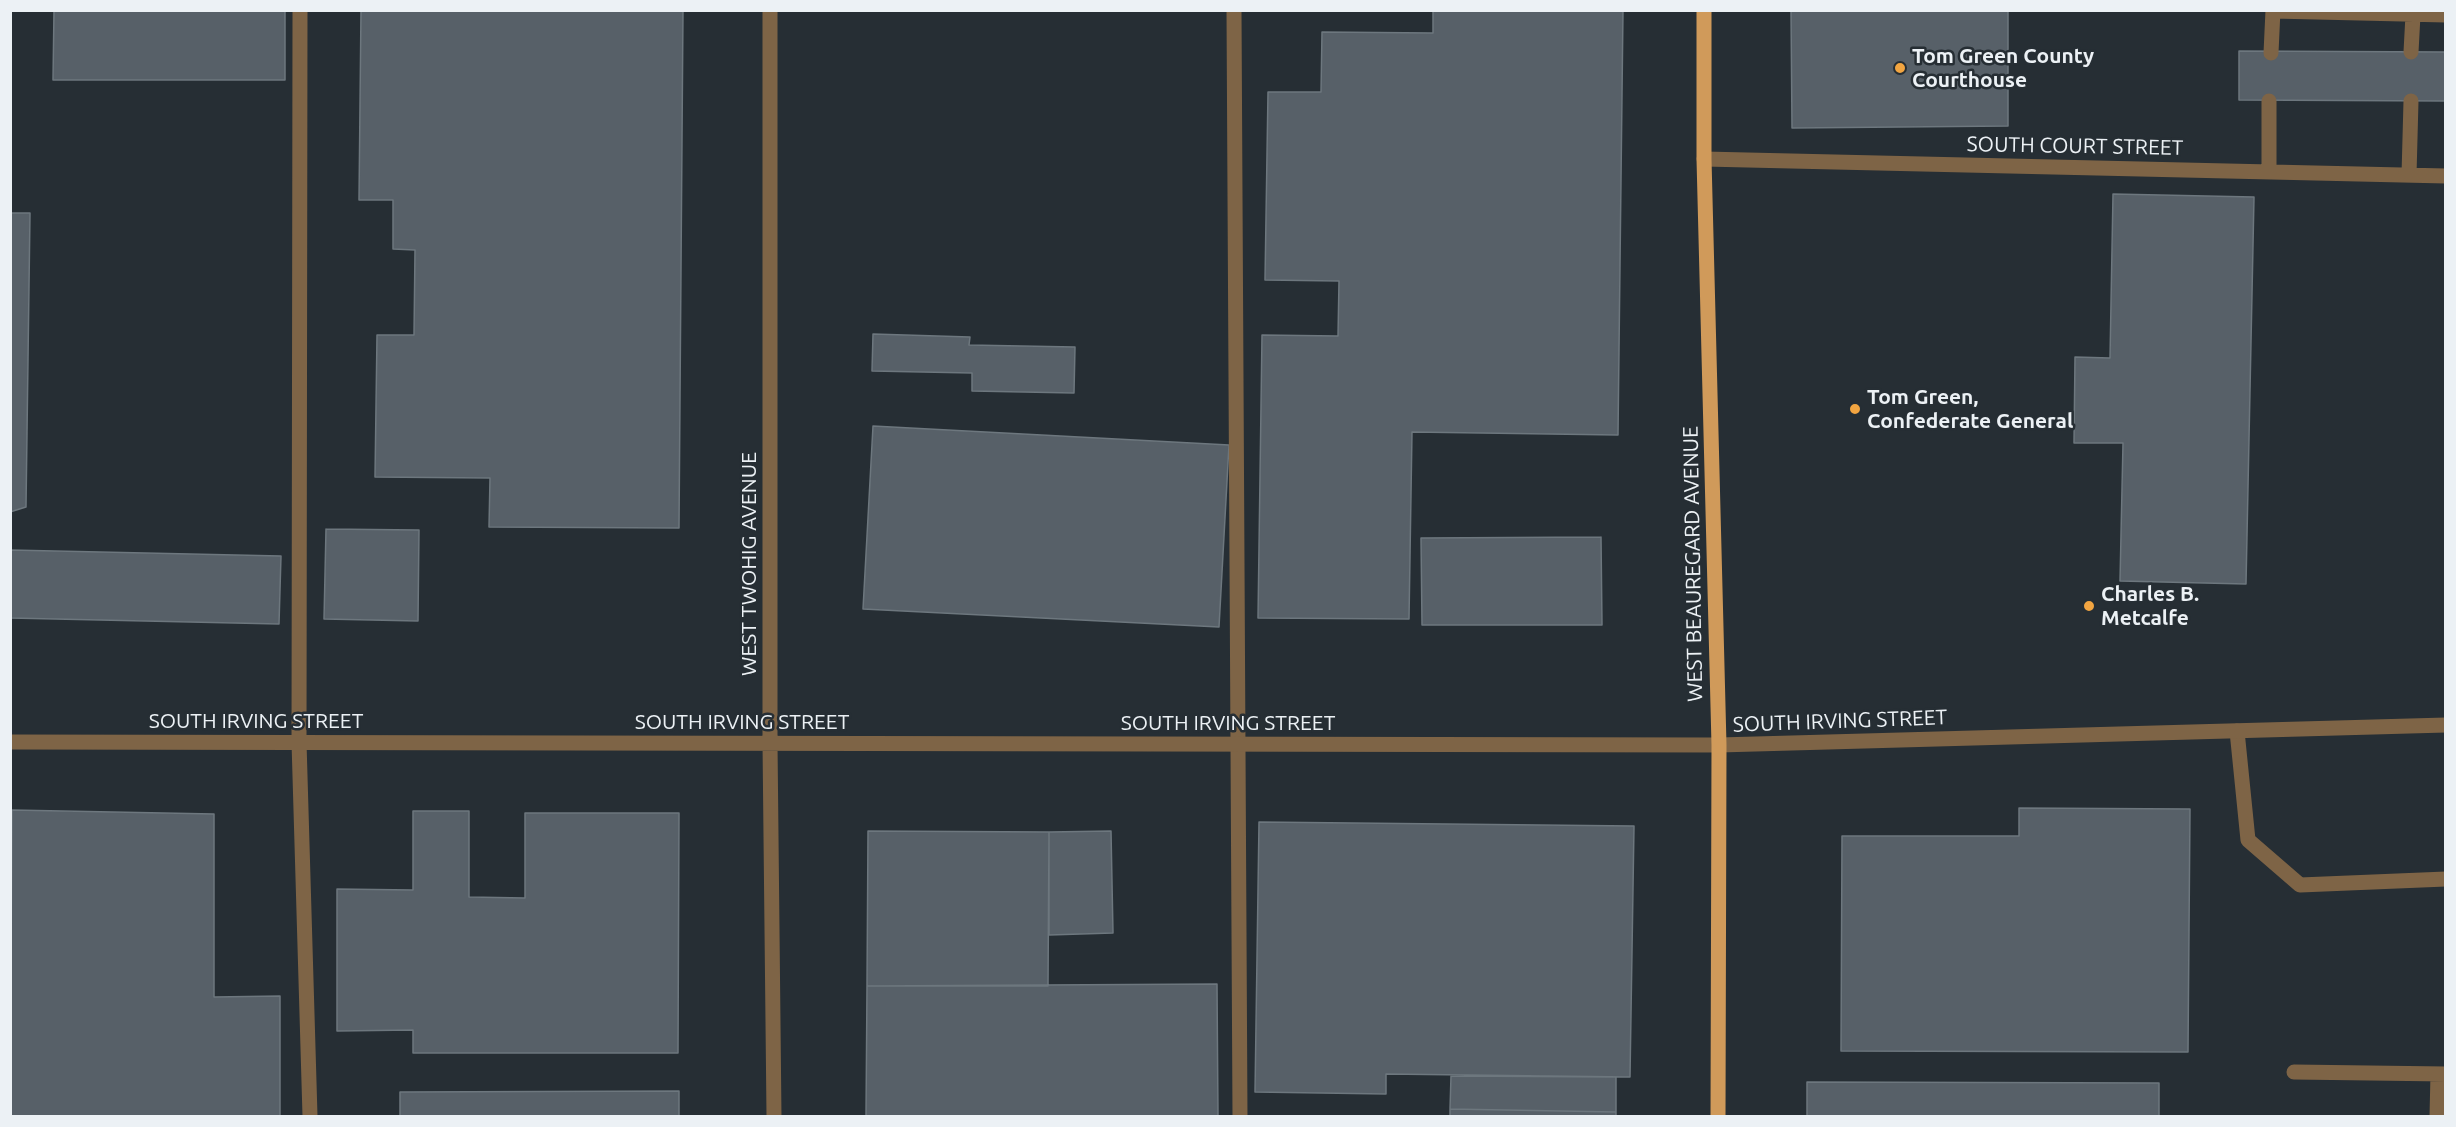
<!DOCTYPE html>
<style>
body{margin:0}
#map{position:relative;width:2456px;height:1127px;overflow:hidden;background:#262e34;font-family:Ubuntu,sans-serif}
canvas{display:block}
.frame{position:absolute;inset:0;border:12px solid #ecf1f5;pointer-events:none}
</style>
<div id="map">
<canvas width="2456" height="1127"></canvas>
<div class="frame"></div>
</div>
<script>
const c = document.querySelector('canvas').getContext('2d');
c.lineJoin = 'round';
function fill(path, color) { c.fillStyle = color; c.fill(path, 'evenodd'); }
const poly = rows => new Path2D(rows.map(r => 'M' + r).join(''));
function stroke(path, color, width, dash) { c.strokeStyle = color; c.lineWidth = width; c.lineCap = dash ? 'butt' : 'round'; c.setLineDash(dash || []); c.stroke(path); }
function label(font, color, halo, rows, align = 'center') {
  c.font = font + ' Ubuntu,sans-serif'; c.lineWidth = 5; c.setLineDash([]); c.textBaseline = 'middle'; c.strokeStyle = halo; c.fillStyle = color; for (const [text, x, y, turn = 0] of rows) {
    c.save(); c.translate(x, y); c.rotate((+turn || 0) * Math.PI / 180); c.textAlign = isNaN(turn) ? turn : align; if (halo) c.strokeText(text, 0, 0); c.fillText(text, 0, 0); c.restore();
  }
}
const building = poly([
 [54,10,285,10,285,80,53,80,54,10],
 [361,10,683,10,679,528,489,527,490,478,375,477,377,335,414,335,415,250,393,249,393,200,359,200,361,10],
 [1433,10,1623,10,1618,435,1412,432,1409,619,1258,618,1262,335,1338,336,1339,281,1265,280,1268,92,1321,92,1322,32,1433,33,1433,10],
 [1791,10,2008,10,2008,126,1792,128,1791,10],
 [2239,51,2446,52,2446,101,2239,100,2239,51],
 [2113,194,2254,197,2246,584,2120,581,2123,443,2074,443,2075,357,2110,358,2113,194],
 [10,213,30,213,26,507,10,512,10,213],
 [873,334,970,337,969,345,1075,347,1074,393,972,391,972,373,872,371,873,334],
 [873,426,1229,445,1219,627,863,609,873,426],
 [326,529,419,530,418,621,324,619,326,529],
 [1601,537,1602,625,1422,625,1421,538,1601,537],
 [10,550,281,556,279,624,10,618,10,550],
 [2019,808,2190,809,2188,1052,1841,1051,1842,836,2019,836,2019,808],
 [12,810,214,814,214,997,280,996,280,1116,10,1116,12,810],
 [413,811,469,811,469,897,525,898,525,813,679,813,678,1053,413,1053,413,1030,337,1031,337,889,413,890,413,811],
 [1259,822,1634,826,1630,1077,1386,1074,1386,1094,1255,1092,1259,822],
 [868,831,1049,832,1048,986,867,986,868,831],
 [1111,831,1113,933,1049,935,1049,832,1111,831],
 [1217,984,1218,1116,866,1116,867,986,1217,984],
 [1451,1076,1616,1077,1616,1112,1450,1109,1451,1076],
 [1807,1082,2159,1083,2159,1116,1807,1116,1807,1082],
 [679,1091,679,1116,400,1116,400,1092,679,1091],
 [1450,1109,1616,1112,1616,1116,1450,1116,1450,1109]
]);
fill(building, '#576068');
stroke(building, '#6d777e', 1.5);
stroke(poly([
 [300,10,299,742,310,1116],
 [1234,10,1240,1116],
 [2273,11,2446,15],
 [2411,52,2413,15],
 [2271,53,2273,10],
 [2269,101,2269,171],
 [1704,159,2446,176],
 [2409,175,2411,101],
 [2237,731,2248,840,2300,885,2446,879],
 [2294,1072,2446,1074],
 [2437,1116,2438,1074]
]), '#7e6446', 15);
stroke(poly([
 [770,10,770,743,774,1116],
 [10,742,1719,745,2446,725]
]), '#7e6446', 15);
stroke(poly([
 [1704,10,1704,159,1719,745,1718,1116]
]), '#d09a5a', 15);
for (const [x, y, r, color] of [
 [1900,68,6,"#f2a541"],
 [1855,409,6,"#f2a541"],
 [2089,606,6,"#f2a541"]
]) { const dot = new Path2D(); dot.arc(x, y, r, 0, 2 * Math.PI); c.fillStyle = color; c.fill(dot); stroke(dot, '#262e34', 2); }
label('bold 21px', '#ecf1f5', '#262e34', [
 ["Tom Green County",1912,56],
 ["Courthouse",1912,80],
 ["Tom Green,",1867,397],
 ["Confederate General",1867,421],
 ["Charles B.",2101,594],
 ["Metcalfe",2101,618]
], 'left');
label('21px', '#ecf1f5', '#262e34', [
 ["SOUTH COURT STREET",2075,146,1],
 ["WEST TWOHIG AVENUE",749,564,-90],
 ["WEST BEAUREGARD AVENUE",1693,564,-91],
 ["SOUTH IRVING STREET",256,721],
 ["SOUTH IRVING STREET",1840,721,-2],
 ["SOUTH IRVING STREET",742,722],
 ["SOUTH IRVING STREET",1228,723]
]);
</script>
